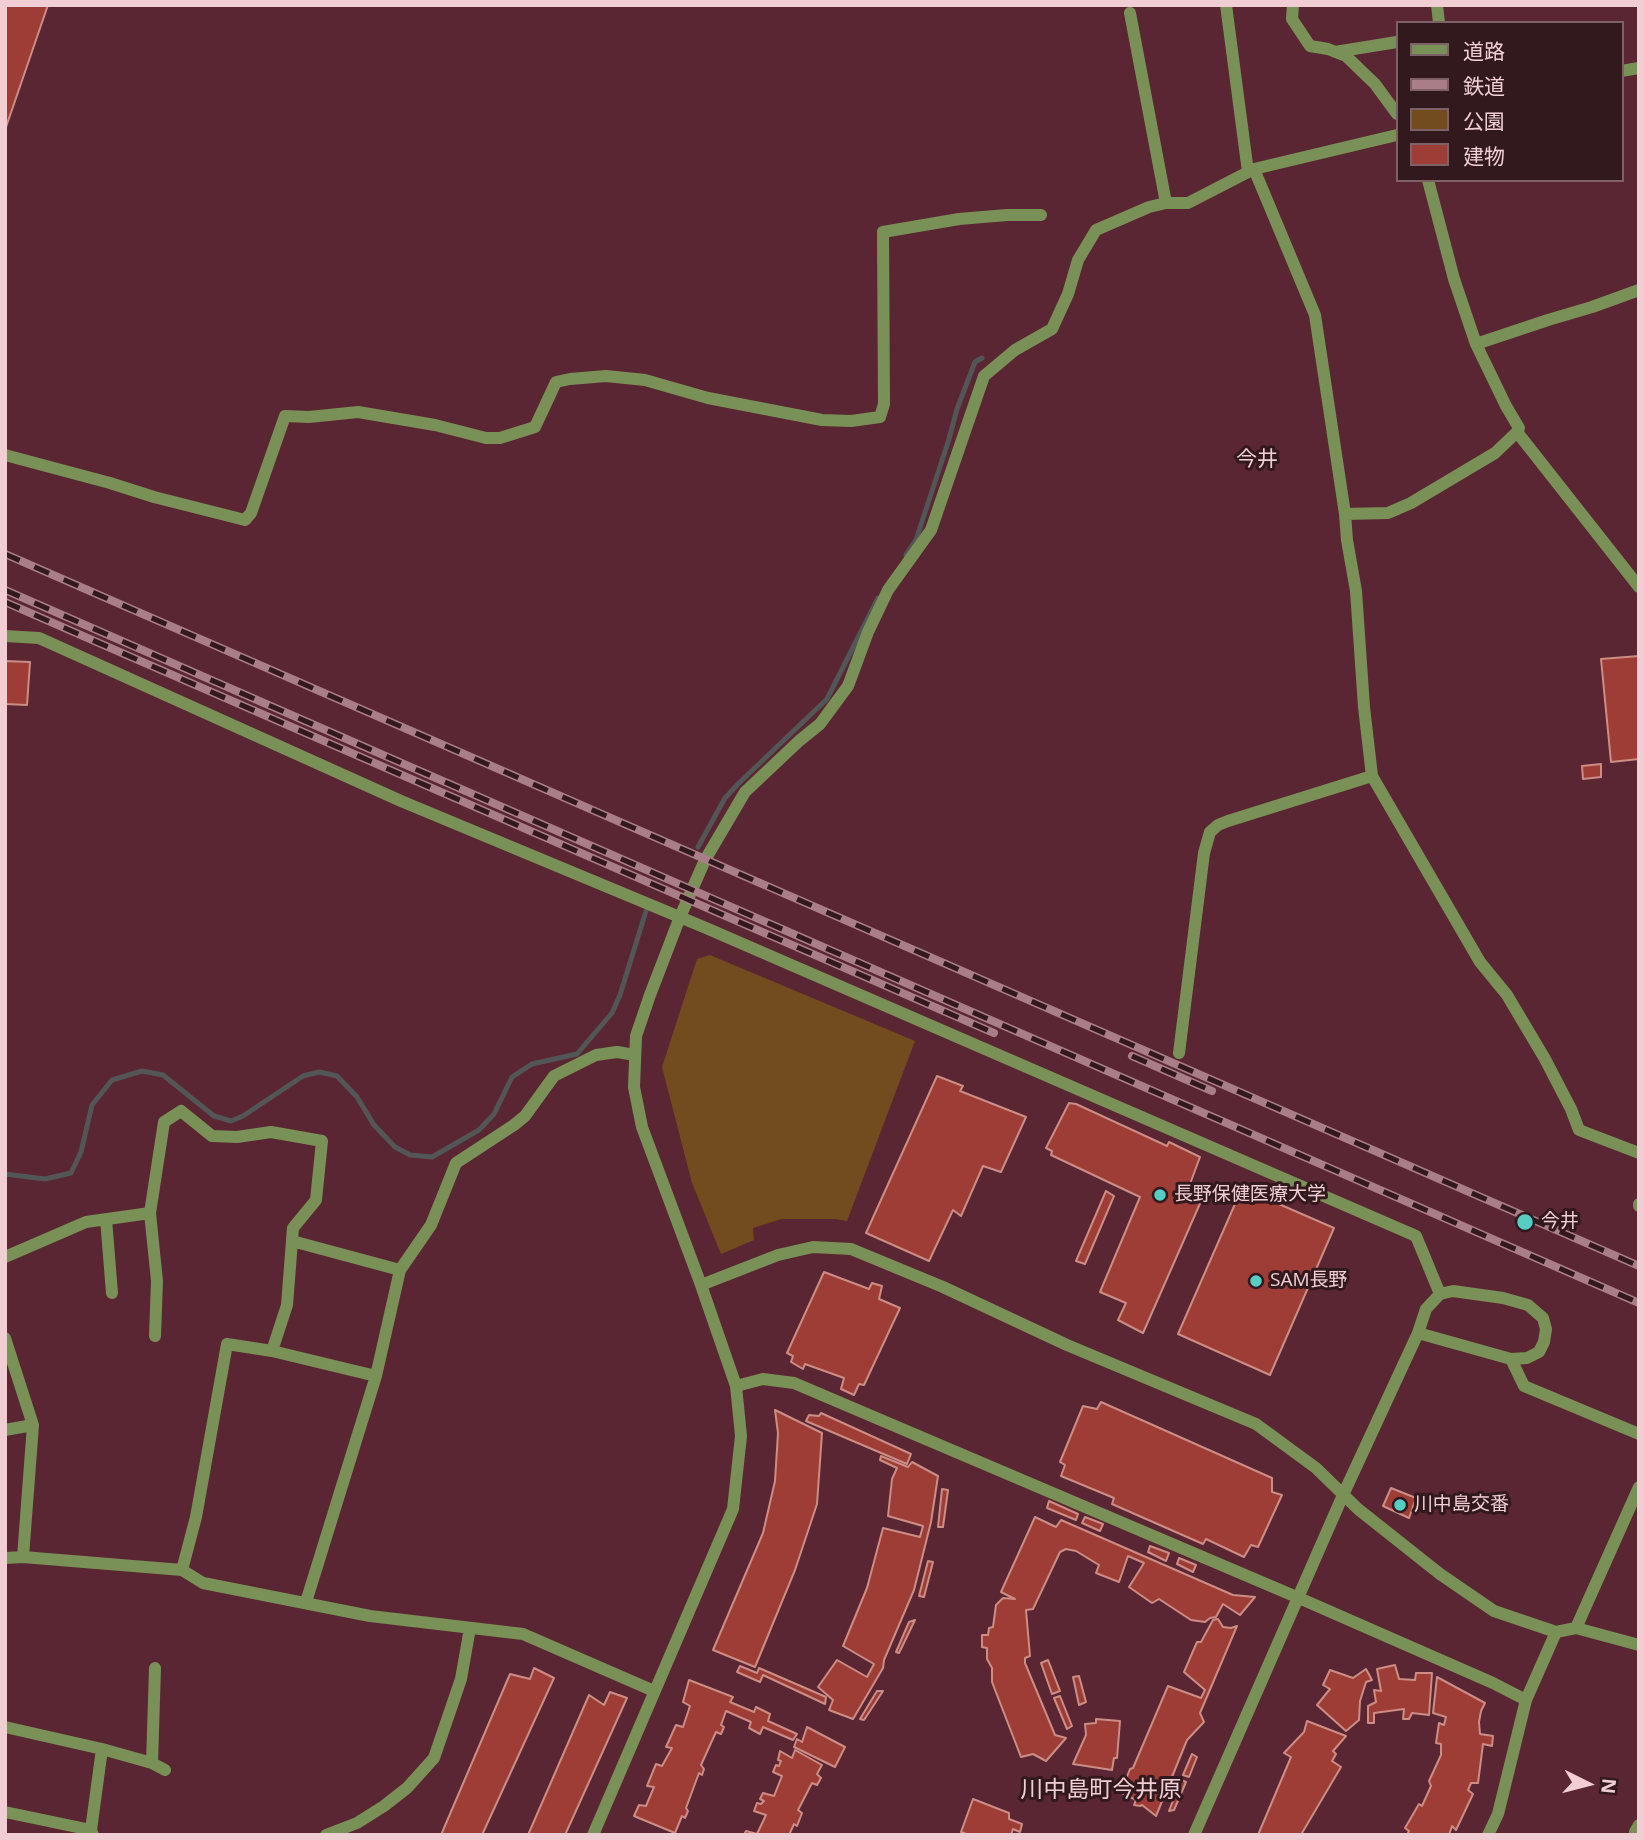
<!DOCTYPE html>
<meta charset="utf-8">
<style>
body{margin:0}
#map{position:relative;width:1644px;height:1840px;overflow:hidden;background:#5b2633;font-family:"Open Sans","Noto Sans JP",sans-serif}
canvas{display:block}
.frame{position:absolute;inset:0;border:7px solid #f0ced4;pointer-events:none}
.legend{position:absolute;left:1396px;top:21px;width:228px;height:161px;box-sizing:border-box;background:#31191e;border:2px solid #7d6167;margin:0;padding:9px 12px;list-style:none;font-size:21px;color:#f0ced4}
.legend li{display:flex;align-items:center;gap:14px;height:35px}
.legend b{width:35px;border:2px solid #7d6167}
.north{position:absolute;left:1553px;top:1749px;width:70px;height:70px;-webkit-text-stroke:5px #31191e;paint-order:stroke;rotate:96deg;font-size:19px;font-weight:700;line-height:28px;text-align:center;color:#f0ced4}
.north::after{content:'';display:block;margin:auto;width:24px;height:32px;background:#f0ced4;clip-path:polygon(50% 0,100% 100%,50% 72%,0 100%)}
</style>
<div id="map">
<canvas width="1644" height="1840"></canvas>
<div class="frame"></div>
<ul class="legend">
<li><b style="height:9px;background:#799156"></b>道路</li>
<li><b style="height:9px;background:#a97e88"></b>鉄道</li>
<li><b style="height:19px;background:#724b1e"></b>公園</li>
<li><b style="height:19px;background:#9e3c36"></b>建物</li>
</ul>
<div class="north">N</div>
</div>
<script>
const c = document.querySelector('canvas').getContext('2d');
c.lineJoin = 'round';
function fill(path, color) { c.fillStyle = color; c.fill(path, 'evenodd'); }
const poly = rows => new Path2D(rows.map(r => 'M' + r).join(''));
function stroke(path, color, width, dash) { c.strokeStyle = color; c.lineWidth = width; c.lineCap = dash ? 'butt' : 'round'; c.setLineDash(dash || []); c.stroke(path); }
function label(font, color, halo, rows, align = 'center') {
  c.font = font + ' "Open Sans","Noto Sans JP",sans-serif'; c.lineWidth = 6; c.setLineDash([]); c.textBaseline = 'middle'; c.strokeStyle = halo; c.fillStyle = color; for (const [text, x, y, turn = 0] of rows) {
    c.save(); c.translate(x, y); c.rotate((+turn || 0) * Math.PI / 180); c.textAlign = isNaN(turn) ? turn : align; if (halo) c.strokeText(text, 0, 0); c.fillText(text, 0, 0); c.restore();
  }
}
fill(poly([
 [710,955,915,1041,847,1221,835,1219,782,1219,753,1228,754,1240,721,1254,692,1183,662,1067,697,959]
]), '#724b1e');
stroke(poly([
 [906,555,916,540,949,439,957,409,975,362,982,358],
 [698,847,725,798,739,783,827,699,878,598],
 [5,1174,45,1179,71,1173,81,1152,92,1105,112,1080,142,1071,163,1075,214,1116,231,1121,243,1116,303,1076,319,1072,337,1076,357,1097,374,1125,395,1147,410,1155,432,1157,479,1130,494,1114,512,1077,532,1064,577,1054,612,1013,620,995,646,911]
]), '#525656', 5);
const building = poly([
 [5,5,48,5,5,130,5,5],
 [1639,656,1639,759,1611,762,1601,659,1639,656],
 [5,661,30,662,27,705,5,704,5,661],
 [1601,764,1601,777,1583,779,1582,766,1601,764],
 [937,1076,963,1086,960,1091,1026,1117,1001,1172,983,1166,961,1216,953,1210,929,1261,866,1233,937,1076],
 [1069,1103,1076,1104,1167,1146,1169,1142,1200,1157,1187,1192,1202,1199,1143,1333,1118,1320,1126,1303,1100,1292,1140,1197,1051,1155,1052,1151,1046,1148,1069,1103],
 [1242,1188,1334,1228,1270,1375,1178,1334,1242,1188],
 [1106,1191,1114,1196,1085,1264,1076,1261,1106,1191],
 [824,1272,869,1289,872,1283,882,1286,879,1299,900,1308,864,1385,859,1384,854,1395,841,1389,844,1378,805,1364,803,1369,791,1362,793,1356,787,1353,824,1272],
 [1101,1402,1272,1478,1272,1492,1282,1495,1258,1547,1251,1545,1244,1557,1206,1539,1203,1544,1112,1504,1114,1498,1061,1476,1065,1465,1060,1462,1083,1406,1097,1409,1101,1402],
 [775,1410,822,1433,817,1504,795,1570,755,1667,713,1650,763,1533,775,1481,778,1433,775,1410],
 [821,1413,911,1454,907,1464,806,1421,809,1415,819,1416,821,1413],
 [881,1456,908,1467,912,1462,938,1476,931,1522,914,1590,884,1660,883,1668,853,1719,829,1710,833,1700,818,1687,837,1660,867,1677,874,1664,843,1646,867,1588,883,1528,920,1537,923,1526,888,1516,892,1479,897,1468,880,1460,881,1456],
 [1391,1488,1416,1498,1409,1518,1383,1506,1391,1488],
 [942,1489,948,1490,943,1527,938,1527,942,1489],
 [1049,1501,1078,1514,1076,1520,1047,1508,1049,1501],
 [1035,1517,1056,1527,1061,1520,1233,1595,1255,1597,1240,1615,1223,1604,1216,1617,1210,1618,1205,1622,1191,1620,1159,1599,1152,1603,1129,1587,1144,1563,1128,1556,1119,1582,1096,1573,1099,1565,1076,1551,1066,1549,1060,1552,1033,1609,1026,1610,1030,1656,1025,1658,1025,1663,1055,1735,1066,1738,1046,1761,1033,1754,1021,1757,992,1682,992,1668,987,1659,987,1648,982,1647,982,1635,988,1635,989,1628,993,1627,996,1605,1003,1598,1015,1599,1001,1592,1035,1517],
 [1085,1517,1103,1524,1100,1531,1082,1523,1085,1517],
 [1150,1546,1169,1553,1166,1561,1148,1552,1150,1546],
 [1179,1558,1196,1565,1193,1572,1177,1564,1179,1558],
 [928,1561,933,1562,924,1597,919,1596,928,1561],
 [1218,1619,1223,1627,1231,1628,1237,1626,1200,1713,1204,1722,1187,1740,1156,1816,1142,1805,1140,1806,1134,1805,1136,1800,1122,1793,1127,1784,1126,1779,1130,1769,1133,1768,1168,1686,1201,1698,1205,1690,1184,1672,1197,1642,1201,1642,1213,1620,1218,1619],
 [915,1620,899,1653,896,1652,909,1622,915,1620],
 [1048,1660,1060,1691,1052,1694,1041,1663,1048,1660],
 [1395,1665,1399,1679,1415,1680,1416,1673,1432,1673,1429,1715,1412,1713,1409,1719,1403,1719,1404,1709,1374,1713,1374,1723,1368,1723,1368,1706,1376,1702,1374,1690,1381,1691,1377,1669,1395,1665],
 [740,1666,757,1673,759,1668,826,1697,825,1704,763,1675,760,1682,737,1672,740,1666],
 [534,1668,554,1678,482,1835,441,1835,510,1674,530,1679,534,1668],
 [1366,1669,1372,1680,1366,1682,1360,1701,1359,1720,1346,1731,1317,1705,1330,1689,1323,1685,1330,1670,1353,1678,1366,1669],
 [1079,1676,1086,1702,1079,1705,1073,1677,1079,1676],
 [1437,1677,1485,1703,1481,1711,1479,1722,1480,1734,1493,1736,1492,1746,1483,1744,1478,1783,1471,1783,1468,1790,1473,1794,1456,1830,1452,1826,1449,1835,1407,1835,1409,1831,1405,1828,1419,1804,1422,1806,1431,1786,1429,1781,1441,1755,1441,1744,1436,1743,1439,1723,1444,1725,1446,1717,1433,1713,1437,1677],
 [689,1680,733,1697,730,1702,754,1712,756,1707,770,1714,768,1721,797,1734,793,1740,763,1727,760,1734,749,1728,751,1722,726,1711,721,1725,724,1727,721,1734,716,1732,701,1765,704,1769,702,1775,699,1773,686,1808,688,1811,685,1818,682,1816,675,1833,634,1816,639,1805,646,1806,654,1787,647,1786,656,1764,662,1766,672,1748,666,1747,676,1725,683,1727,690,1706,683,1702,689,1680],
 [877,1691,883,1691,864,1720,860,1719,877,1691],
 [610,1692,627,1698,565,1835,528,1835,589,1695,604,1705,610,1692],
 [1060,1696,1072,1726,1067,1729,1054,1698,1060,1696],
 [1096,1719,1120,1721,1117,1758,1114,1758,1112,1770,1073,1764,1086,1735,1085,1724,1096,1723,1096,1719],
 [1307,1721,1346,1736,1333,1751,1336,1754,1332,1761,1341,1767,1302,1833,1302,1835,1258,1835,1291,1757,1284,1753,1304,1732,1307,1721],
 [807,1727,845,1747,835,1767,794,1747,797,1739,802,1742,807,1727],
 [795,1750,822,1765,817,1774,821,1778,817,1785,812,1783,798,1810,802,1813,797,1826,794,1824,789,1835,744,1835,746,1831,757,1834,766,1815,754,1811,757,1803,761,1804,764,1801,760,1799,763,1793,774,1796,782,1776,773,1772,776,1765,779,1766,781,1761,778,1760,780,1751,792,1758,795,1750],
 [1192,1754,1197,1757,1189,1777,1183,1775,1192,1754],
 [1181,1780,1186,1782,1174,1810,1169,1811,1181,1780],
 [973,1799,1009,1813,1009,1819,1022,1824,1020,1832,1013,1829,1011,1835,969,1835,961,1832,973,1799]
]);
fill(building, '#9e3c36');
stroke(building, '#cc8d85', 2);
stroke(poly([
 [1226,5,1248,172],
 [1293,5,1292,19,1310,46,1328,49,1346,56,1375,84,1397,114],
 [1437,5,1439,23],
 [1130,13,1166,203],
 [1335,52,1397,42],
 [1621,71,1639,68],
 [1254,169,1315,315,1345,514],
 [1428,180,1454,279,1476,344,1506,406,1519,428,1517,432,1639,587],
 [1476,344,1548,320,1592,307,1639,290],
 [5,455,110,483,154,497,245,520,251,513,285,416,309,417,358,412,435,425,486,438,500,438,535,427,556,382,570,379,606,376,645,380,708,398,822,420,851,421,880,417,884,404,883,232,959,219,1007,215,1041,215],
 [5,636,39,638,401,801,706,928,1416,1236,1440,1294],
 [1372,776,1480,962,1507,995,1545,1059,1571,1109,1579,1130,1639,1153],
 [1179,1053,1204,853,1210,832,1218,825,1228,821,1372,776,1364,707,1356,591,1347,540,1345,514,1388,513,1411,503,1495,453,1517,432],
 [1639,1204,1639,1206],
 [106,1219,112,1293],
 [292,1241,400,1270],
 [5,1257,86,1222,150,1213],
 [701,1285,778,1255,813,1247,851,1249,943,1287,1067,1345,1256,1424,1316,1468,1358,1509,1440,1574,1494,1611,1556,1632,1576,1628,1639,1487],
 [155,1336,157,1281,150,1213,164,1122,181,1111,212,1136,237,1137,271,1132,322,1141,316,1200,293,1228,287,1305,272,1351],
 [5,1338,33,1425,23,1557],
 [1511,1359,1524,1386,1639,1434],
 [736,1386,763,1379,794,1383,1299,1598,1493,1683,1526,1700],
 [5,1430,33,1425],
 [5,1558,23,1557,182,1570,203,1583,370,1616,523,1634,654,1691],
 [182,1570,196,1517,227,1344,272,1351,376,1376,400,1270,431,1225,456,1163,514,1125,525,1116,554,1076,596,1055,617,1052,635,1055],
 [306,1602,376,1376],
 [1576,1628,1639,1645],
 [5,1727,102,1749,152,1763,165,1770],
 [152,1763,155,1668],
 [5,1812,91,1830],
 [93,1835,91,1830,102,1749],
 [326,1835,357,1823,384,1806,407,1788,434,1758,461,1679,470,1628],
 [593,1835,733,1509,741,1436,736,1386,701,1285,642,1127,634,1087,636,1036,650,995,680,917,705,860,745,792,799,741,820,724,848,686,868,632,888,590,931,530,984,376,1015,350,1052,329,1068,294,1078,260,1096,230,1149,207,1166,203,1188,203,1254,169,1397,135],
 [1194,1835,1343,1495,1418,1333,1426,1309,1440,1294,1453,1291,1503,1298,1528,1305,1543,1318,1546,1329,1544,1342,1539,1352,1527,1358,1511,1359,1418,1333],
 [1488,1835,1498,1814,1526,1700,1556,1632],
 [1636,1835,1635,1832,1639,1825]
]), '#799156', 12);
const rail = poly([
 [5,554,1639,1266],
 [5,590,1639,1303],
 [5,602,994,1033],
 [1132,1056,1212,1091]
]);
stroke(rail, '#a97e88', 8);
stroke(rail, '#31191e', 5, [16]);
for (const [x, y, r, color] of [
 [1160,1195,7,"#56cec3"],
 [1525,1222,9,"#56cec3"],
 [1256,1281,7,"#56cec3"],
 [1400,1505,7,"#56cec3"]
]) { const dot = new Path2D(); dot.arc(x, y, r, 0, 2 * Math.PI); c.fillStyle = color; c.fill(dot); stroke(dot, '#31191e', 2.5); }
label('19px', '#f0ced4', '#31191e', [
 ["長野保健医療大学",1174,1195],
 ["今井",1541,1222],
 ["SAM長野",1270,1281],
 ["川中島交番",1414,1505]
], 'left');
label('21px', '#f0ced4', '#31191e', [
 ["今井",1257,460]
]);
label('23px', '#f0ced4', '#31191e', [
 ["川中島町今井原",1101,1790]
]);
</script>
